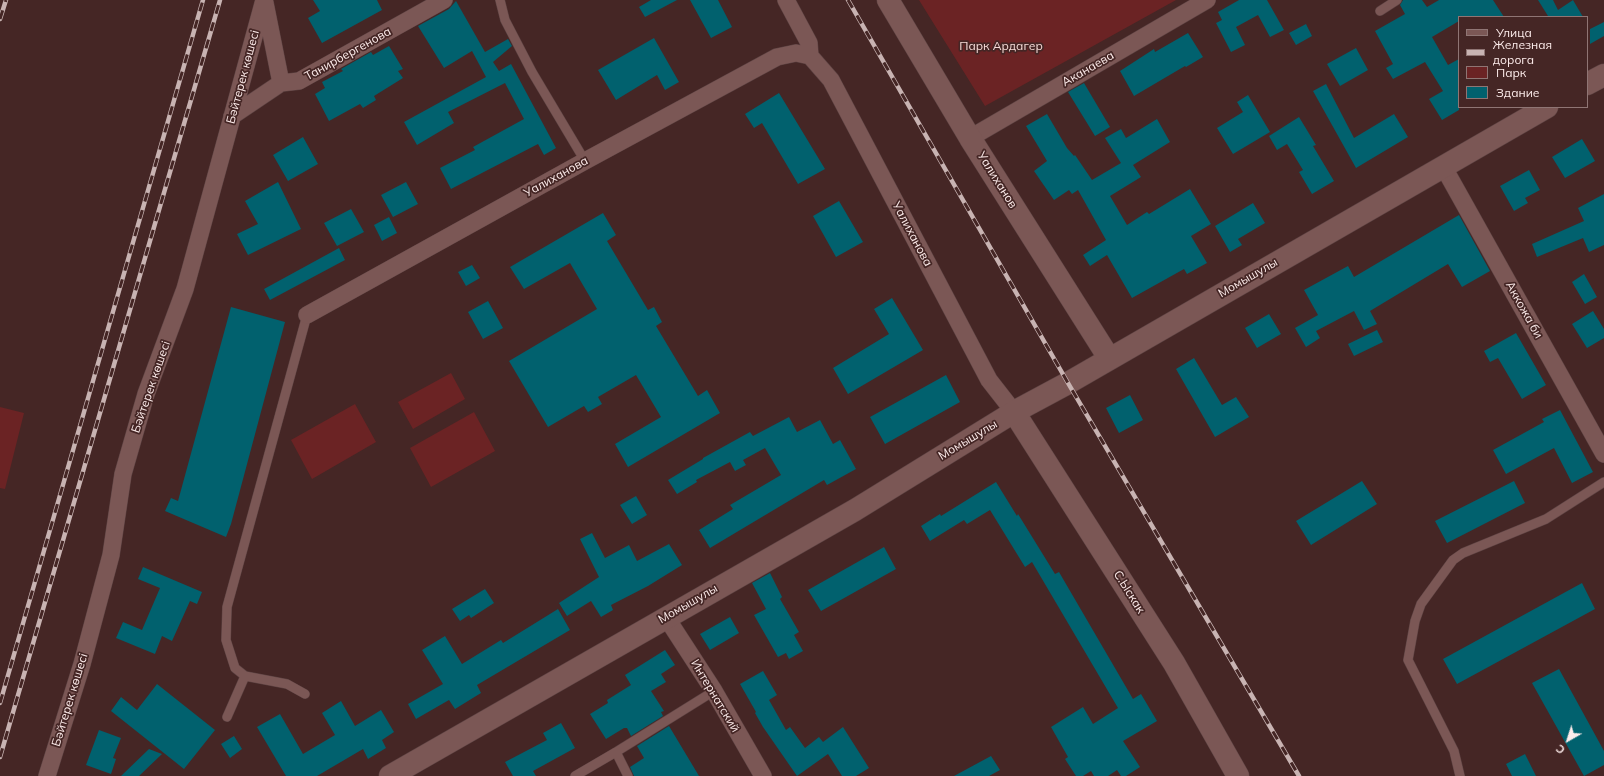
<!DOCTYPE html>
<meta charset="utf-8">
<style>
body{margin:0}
#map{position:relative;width:1604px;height:776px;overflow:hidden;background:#452625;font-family:Mulish,sans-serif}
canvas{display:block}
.legend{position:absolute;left:1458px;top:16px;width:130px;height:92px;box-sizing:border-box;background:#452625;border:1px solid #8f7574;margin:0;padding:5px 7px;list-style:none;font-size:12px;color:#fdeceb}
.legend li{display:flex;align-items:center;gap:8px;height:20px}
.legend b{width:20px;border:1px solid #8f7574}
.north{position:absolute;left:1548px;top:720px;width:40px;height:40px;-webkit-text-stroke:3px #452625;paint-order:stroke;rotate:219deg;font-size:11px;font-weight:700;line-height:16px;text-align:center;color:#fdeceb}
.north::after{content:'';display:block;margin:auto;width:14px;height:18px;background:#fdeceb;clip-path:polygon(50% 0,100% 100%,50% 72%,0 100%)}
</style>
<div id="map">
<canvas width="1604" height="776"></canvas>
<ul class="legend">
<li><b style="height:5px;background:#7b5755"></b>Улица</li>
<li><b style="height:5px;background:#c8b3b2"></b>Железная дорога</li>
<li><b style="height:11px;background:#6b2324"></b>Парк</li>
<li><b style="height:11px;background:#01616e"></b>Здание</li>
</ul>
<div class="north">С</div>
</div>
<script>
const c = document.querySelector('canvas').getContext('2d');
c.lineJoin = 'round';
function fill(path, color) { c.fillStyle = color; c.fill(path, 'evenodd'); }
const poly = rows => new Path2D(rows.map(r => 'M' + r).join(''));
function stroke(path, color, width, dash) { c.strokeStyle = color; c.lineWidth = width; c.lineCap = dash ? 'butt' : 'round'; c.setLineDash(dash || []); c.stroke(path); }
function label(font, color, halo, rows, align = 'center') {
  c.font = font + ' Mulish,sans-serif'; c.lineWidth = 3.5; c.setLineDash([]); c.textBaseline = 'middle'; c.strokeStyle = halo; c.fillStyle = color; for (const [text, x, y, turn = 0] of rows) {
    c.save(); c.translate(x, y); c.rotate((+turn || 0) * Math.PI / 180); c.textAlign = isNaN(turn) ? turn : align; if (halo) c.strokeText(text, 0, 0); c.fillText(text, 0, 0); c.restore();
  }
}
fill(poly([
 [919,0,1176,0,985,106],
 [451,373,465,399,413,429,398,402],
 [355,404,376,442,312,479,291,440],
 [0,407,24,413,5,489,0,488],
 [474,412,495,451,431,487,410,448]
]), '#6b2324');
fill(poly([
 [313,0,377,0,382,10,322,43,308,18,320,11],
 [651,0,677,0,645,17,639,7],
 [690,0,718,0,732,27,711,38],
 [1239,0,1267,0,1284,30,1270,37,1258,15,1236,27,1245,45,1231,52,1216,23,1222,20,1218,12],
 [1403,0,1422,0,1427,7,1439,0,1493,0,1504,17,1459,17,1459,21,1432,37,1448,65,1459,59,1459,110,1442,120,1429,99,1443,91,1425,62,1393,79,1386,68,1393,64,1375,31,1405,14,1400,5],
 [1538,0,1553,0,1558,10,1573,0,1583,17,1546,17,1548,16],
 [456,1,485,52,508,39,512,46,493,62,499,71,511,64,556,148,544,155,538,144,451,189,440,168,475,150,473,147,524,119,505,83,448,112,454,123,417,145,404,122,486,77,472,51,444,68,418,26,449,9],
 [1604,22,1604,36,1590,44,1590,29],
 [1306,24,1312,36,1296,45,1289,33],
 [1188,33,1203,57,1186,67,1185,66,1134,96,1120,71,1154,49,1155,52],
 [654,38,679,82,665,90,657,75,616,100,598,70],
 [389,46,403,69,398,71,403,78,374,96,376,100,363,108,360,104,329,121,315,94,325,88,322,82,343,71,341,69,371,52,373,55],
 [1356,48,1368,70,1340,86,1327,64],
 [1084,83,1110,127,1095,136,1068,92],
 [1326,84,1354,138,1394,114,1408,137,1356,168,1313,91],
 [779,93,825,169,798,184,762,123,754,128,745,114],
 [1248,95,1270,132,1233,154,1217,128,1243,112,1237,102],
 [1047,114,1067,148,1074,156,1075,155,1092,180,1121,163,1105,138,1121,129,1126,138,1157,119,1170,142,1133,165,1141,177,1110,196,1127,225,1147,212,1149,214,1190,189,1211,224,1191,236,1207,263,1187,274,1184,269,1132,298,1107,255,1090,266,1083,255,1106,240,1078,190,1072,194,1069,190,1054,200,1034,171,1047,161,1026,126],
 [1299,117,1316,145,1313,146,1334,181,1312,194,1299,172,1303,170,1287,144,1277,150,1269,136],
 [303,137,318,164,288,181,273,155],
 [1582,139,1595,161,1565,178,1552,157],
 [1529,170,1540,190,1525,198,1528,203,1514,211,1500,186],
 [278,182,301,229,248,255,237,234,258,224,245,201],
 [406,182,418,204,393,217,381,195],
 [1604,194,1604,245,1589,252,1583,238,1537,257,1532,244,1584,221,1578,208],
 [839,201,863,242,836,257,813,216],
 [1253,203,1265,223,1238,239,1242,245,1230,252,1215,226],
 [351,209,364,232,337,246,324,223],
 [603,213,616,235,607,241,648,310,654,307,662,322,656,326,698,396,707,390,720,413,628,467,615,444,661,417,636,375,598,397,602,404,588,412,584,406,548,427,509,361,597,309,570,263,524,289,510,267],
 [1459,215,1490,271,1462,287,1448,264,1370,311,1377,324,1364,330,1354,311,1316,331,1320,338,1306,347,1295,328,1318,315,1304,290,1348,266,1354,277],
 [389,217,397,233,382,241,374,225],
 [339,248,345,260,270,300,264,289],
 [472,265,480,278,466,286,458,272],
 [1584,274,1597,297,1585,304,1572,282],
 [892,298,923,350,848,394,833,368,889,334,874,309],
 [488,301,503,328,483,339,468,312],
 [231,307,285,322,231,524,226,537,165,511,171,498,178,501],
 [1593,311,1604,329,1604,338,1587,348,1572,324],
 [1269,314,1281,334,1257,348,1245,328],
 [1377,330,1383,342,1354,356,1348,344],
 [1516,333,1546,385,1522,399,1498,358,1490,362,1484,351],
 [1194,358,1222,405,1236,397,1249,417,1215,437,1176,369],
 [946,375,960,402,885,444,870,417],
 [1130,395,1143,420,1119,433,1106,408],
 [1560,410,1593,472,1572,483,1554,448,1506,474,1493,450,1544,422,1542,419],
 [789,417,797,432,820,420,833,444,840,440,856,469,827,485,824,480,710,548,699,530,733,509,730,505,781,475,765,448,743,460,746,465,735,471,730,462,696,480,697,482,677,494,668,480,703,459,703,458,750,432,753,436],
 [1362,481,1377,504,1311,545,1296,521],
 [1514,481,1525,503,1447,543,1435,521],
 [996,482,1017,516,1018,514,1055,574,1059,572,1133,699,1141,694,1157,721,1123,741,1140,767,1126,776,1121,776,1117,770,1108,776,1094,776,1091,771,1083,776,1076,776,1065,759,1068,757,1051,727,1083,707,1093,724,1118,708,1032,562,1025,567,990,510,967,524,964,520,930,541,921,526,940,514,941,516],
 [636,496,647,515,632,524,620,505],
 [592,533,605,558,629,545,637,561,669,544,682,565,648,586,611,605,613,610,601,617,591,601,567,616,559,603,599,577,580,539],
 [884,547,896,569,821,611,808,590],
 [143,567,202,592,197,604,190,601,172,641,162,636,155,654,116,638,123,622,142,630,160,588,138,579],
 [770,573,782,597,780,599,799,632,794,635,803,651,789,659,786,653,778,657,754,615,766,609,752,583],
 [1582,583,1595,609,1457,684,1443,659],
 [485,589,494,603,471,618,469,615,460,621,452,609],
 [558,609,570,630,477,685,481,693,455,709,449,700,416,719,408,704,443,684,422,650,445,636,462,664,501,640,503,643],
 [730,617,739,633,710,650,700,634],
 [665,650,675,665,661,674,666,682,651,691,664,711,661,712,663,716,631,736,627,728,624,728,606,739,590,714,608,703,607,700,631,685,625,675],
 [1559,669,1604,751,1604,765,1584,776,1532,683],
 [763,671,777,695,769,700,786,730,790,727,805,748,819,737,823,742,843,727,869,768,856,776,842,776,828,754,797,776,763,727,755,713,756,712,740,684],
 [157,684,215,730,184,769,111,711,121,697,137,710],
 [341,701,355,726,381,710,394,732,382,740,386,748,368,759,363,749,317,776,286,776,257,727,280,714,303,754,335,735,322,713],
 [561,723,575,748,533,771,536,776,513,776,505,762,547,740,543,733],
 [669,726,699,776,634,776,630,767,644,758,637,746],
 [99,730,121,738,113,758,116,759,111,774,86,765],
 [234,736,242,749,230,758,221,744],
 [149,749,162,754,139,776,121,776],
 [1525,754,1536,776,1512,776,1506,764],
 [991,756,1000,770,989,776,954,776]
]), '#01616e');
const lane = poly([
 [500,0,505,20,532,72,585,161],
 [1380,11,1397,0],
 [305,694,287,684,245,676,235,668,226,640,227,607,307,315],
 [227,717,245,676],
 [616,752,628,776],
 [575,776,616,752,714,691],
 [1460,776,1454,751,1408,660,1415,621,1421,604,1453,560,1463,553,1546,519,1604,482]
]);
const street = poly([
 [786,0,809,43,810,56],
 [265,3,281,83],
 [232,116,281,83,299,81,444,0],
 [970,138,1207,0],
 [1443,166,1604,454],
 [307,315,585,161,777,57,796,53,810,56,831,80,989,380,1014,412],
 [666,617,714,691,763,776],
 [47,776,82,664,111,555,123,474,146,394,185,289,264,0]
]);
const secondary = poly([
 [888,0,970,138,1109,358],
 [1587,84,1604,75],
 [1014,412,1174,663,1238,776],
 [390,776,855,510,1014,412,1068,383,1547,107]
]);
stroke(lane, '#5d4343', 10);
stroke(street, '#5d4343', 18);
stroke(secondary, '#5d4343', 23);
stroke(lane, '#7b5755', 9);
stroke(street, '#7b5755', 17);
stroke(secondary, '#7b5755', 22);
const rail = poly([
 [848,0,1068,383,1299,776],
 [0,19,6,0],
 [0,703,203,0],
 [0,757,220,0]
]);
stroke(rail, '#c8b3b2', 4.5);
stroke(rail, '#452625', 3, [9]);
label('12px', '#f6dad7', '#452625', [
 ["Парк Ардагер",1001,46]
]);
label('12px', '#fdeceb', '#452625', [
 ["Танирбергенова",348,54,-29],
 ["Аканаева",1088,69,-30],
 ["Бәйтерек көшесі",243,77,-75],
 ["Уалиханова",556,177,-29],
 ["Уалиханов",997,180,58],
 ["Уалиханова",912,234,62],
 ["Момышулы",1248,278,-30],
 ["Аккожа би",1524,310,61],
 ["Бәйтерек көшесі",151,387,-71],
 ["Момышулы",968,440,-31],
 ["С.Ыскак",1129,592,58],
 ["Момышулы",688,604,-30],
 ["Интернатский",715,696,59],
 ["Бәйтерек көшесі",70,700,-73]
]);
</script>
